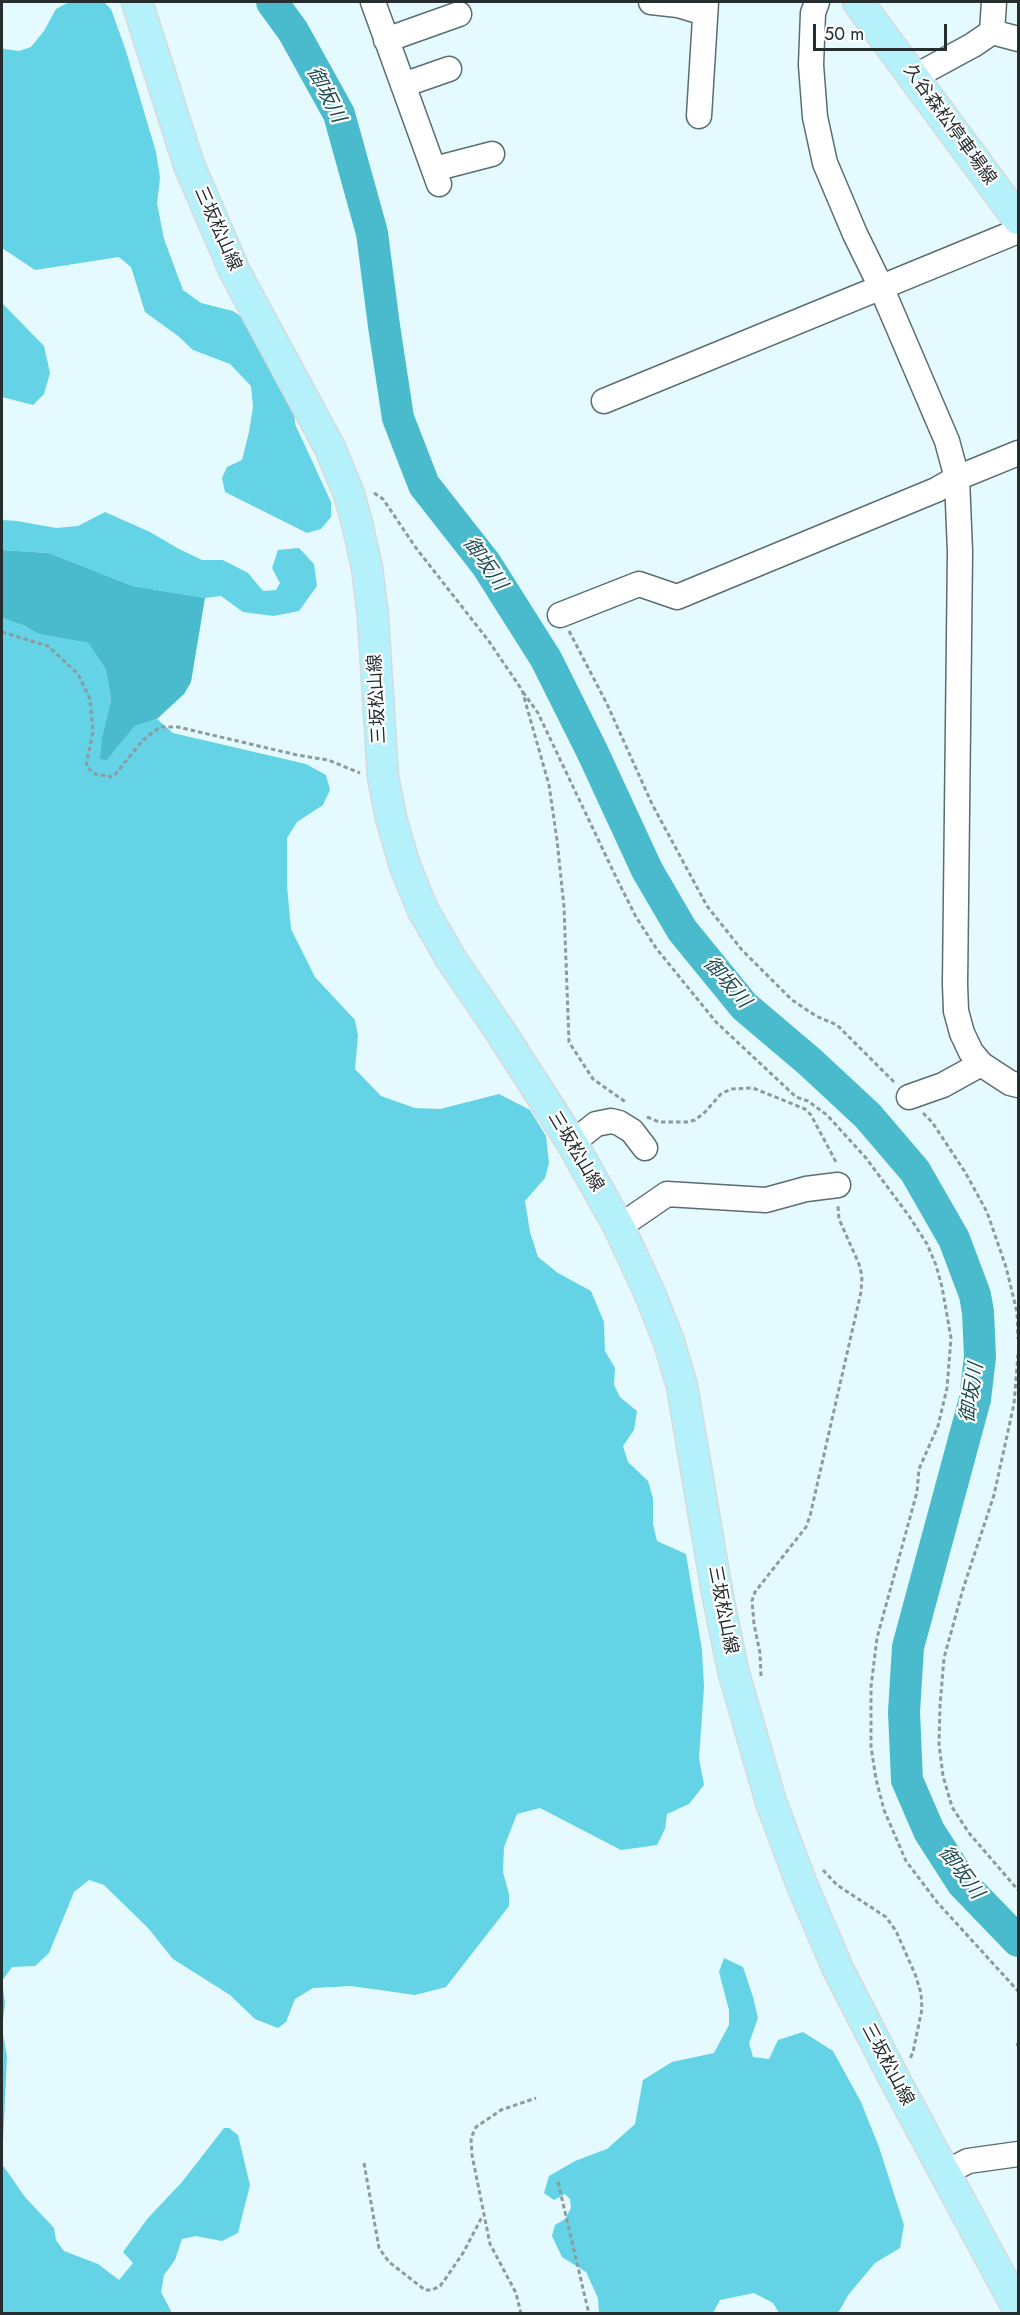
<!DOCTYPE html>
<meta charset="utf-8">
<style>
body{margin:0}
#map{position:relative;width:1020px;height:2315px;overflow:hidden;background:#e5fafe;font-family:Jost,sans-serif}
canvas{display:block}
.frame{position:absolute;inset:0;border:3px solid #252d2f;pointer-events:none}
.scale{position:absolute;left:813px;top:24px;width:134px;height:27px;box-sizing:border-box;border:3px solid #252d2f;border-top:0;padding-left:8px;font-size:18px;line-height:21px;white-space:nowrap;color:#252d2f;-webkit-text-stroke:4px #fff;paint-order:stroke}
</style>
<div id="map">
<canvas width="1020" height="2315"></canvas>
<div class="frame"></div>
<div class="scale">50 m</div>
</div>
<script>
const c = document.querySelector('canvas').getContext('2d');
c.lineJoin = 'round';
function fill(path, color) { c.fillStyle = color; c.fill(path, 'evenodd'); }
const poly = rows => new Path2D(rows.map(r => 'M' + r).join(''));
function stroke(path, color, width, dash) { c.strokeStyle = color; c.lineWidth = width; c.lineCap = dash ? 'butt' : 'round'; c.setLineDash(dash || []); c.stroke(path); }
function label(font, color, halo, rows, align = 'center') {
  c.font = font + ' Jost,"Noto Sans JP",sans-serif'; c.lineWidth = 4.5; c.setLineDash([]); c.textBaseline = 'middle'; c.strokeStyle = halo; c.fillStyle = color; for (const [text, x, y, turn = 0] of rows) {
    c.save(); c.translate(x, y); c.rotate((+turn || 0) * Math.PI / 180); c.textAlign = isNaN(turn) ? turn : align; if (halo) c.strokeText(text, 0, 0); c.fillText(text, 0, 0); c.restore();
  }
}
fill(poly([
 [69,2,104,2,111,9,126,51,156,152,160,178,157,203,164,239,183,290,201,303,233,311,252,324,293,393,295,424,331,502,331,517,321,529,307,533,225,492,222,478,227,467,242,460,249,432,253,407,251,386,230,364,193,350,178,336,145,312,131,267,119,257,35,270,2,248,2,46,4,49,19,51,31,47,44,31,56,9],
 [2,303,44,346,50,373,44,394,33,405,2,397],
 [105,512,150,532,179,549,202,560,223,560,248,573,263,591,276,590,280,583,272,568,278,550,299,548,314,564,317,586,299,611,274,616,243,612,221,596,205,598,133,586,49,553,2,550,2,520,17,521,56,528,78,526],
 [2,618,25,626,38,634,88,643,106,670,111,700,102,737,107,760,135,726,157,719,173,733,306,764,326,775,330,790,323,805,297,822,287,838,287,886,291,929,315,977,355,1020,358,1036,355,1069,381,1096,415,1108,440,1109,499,1094,530,1110,546,1136,549,1163,545,1178,525,1201,530,1232,538,1257,558,1273,591,1291,604,1322,605,1351,615,1368,614,1385,620,1397,637,1411,634,1430,623,1446,628,1462,648,1481,653,1498,653,1524,657,1541,686,1554,702,1650,704,1687,699,1758,704,1785,689,1804,667,1814,665,1829,657,1845,621,1850,540,1808,517,1814,504,1847,503,1872,509,1894,509,1906,446,1987,415,1995,351,1986,313,1988,295,1999,286,2022,278,2028,255,2019,230,1995,173,1959,148,1928,104,1885,89,1880,74,1892,49,1953,35,1966,12,1967,2,1981,5,2003,2,2029,7,2056,2,2164,25,2197,54,2228,56,2240,64,2251,98,2264,119,2280,133,2263,123,2252,148,2218,182,2182,224,2128,229,2128,238,2135,250,2185,238,2233,222,2241,196,2236,182,2239,175,2260,164,2275,161,2292,172,2313,2,2313],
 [724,1958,743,1967,753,1997,758,2018,749,2043,753,2057,769,2059,778,2040,803,2032,833,2051,861,2102,879,2147,904,2225,900,2248,875,2263,849,2294,838,2313,779,2313,773,2303,754,2293,720,2300,713,2313,599,2313,598,2298,586,2272,562,2257,552,2236,555,2225,565,2219,571,2208,570,2199,565,2194,554,2200,544,2193,549,2176,575,2161,607,2149,635,2124,643,2080,672,2062,714,2053,729,2025,729,2010,719,1972]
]), '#64d3e6');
fill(poly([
 [2,550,49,553,133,586,205,598,191,682,184,694,157,719,135,726,107,760,100,759,102,737,111,700,106,670,88,643,38,634,25,626,2,618]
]), '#49bbcd');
stroke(poly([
 [272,2,293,31,339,114,372,233,384,326,398,418,424,485,486,564,546,659,592,751,647,870,682,930,744,1006,810,1062,868,1116,915,1171,954,1239,975,1295,978,1312,980,1357,975,1399,908,1647,904,1712,907,1780,929,1831,963,1884,1018,1941]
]), '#49bbcd', 32);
const minor = poly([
 [373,2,439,184],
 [651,2,678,5,705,13],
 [817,2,813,13,811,65,815,117,825,163,855,234,881,287,947,441,957,478,960,552,955,984,956,1011,962,1033,971,1052,981,1064,1010,1083,1018,1085],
 [992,32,1018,39],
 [386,40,459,14],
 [914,77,973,45,992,32,994,2],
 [403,85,449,69],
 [699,116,706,2],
 [434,169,492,154],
 [604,401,1018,231],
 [560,615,639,584,677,597,936,490,957,478,1018,453],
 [909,1097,943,1085,981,1064],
 [572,1143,596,1124,611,1121,619,1123,632,1131,645,1148],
 [619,1227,667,1194,766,1200,806,1189,838,1185],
 [945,2173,968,2161,1018,2154]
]);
const major = poly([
 [137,2,189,165,235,272,330,448,349,494,357,523,367,568,373,616,383,777,391,818,405,866,423,910,451,959,500,1031,572,1143,619,1227,651,1296,669,1342,682,1386,717,1592,733,1670,771,1802,802,1885,838,1969,895,2080,1018,2309],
 [858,2,1018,219]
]);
stroke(minor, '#5b6d71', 27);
stroke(major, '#d8d9da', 33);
stroke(poly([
 [374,493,383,499,416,548,488,640,522,690,549,785,557,840,564,907,569,1042,593,1079,627,1103],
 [569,631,607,704,652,804,707,906,742,950,792,1000,816,1016,837,1025,896,1084],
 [2,632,48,646,78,674,90,699,93,732,86,766,95,774,113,777,143,740,160,727,178,727,297,755,328,760,360,773],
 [523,692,538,713,615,875,636,917,656,948,716,1022,796,1097,808,1101,827,1115,866,1158,909,1216,927,1244,936,1265,942,1287,951,1338,947,1388,938,1426,919,1469,917,1492,877,1638,871,1687,871,1747,876,1779,884,1810,906,1861,937,1902,1018,1991],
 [923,1113,932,1122,965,1172,987,1212,1006,1267,1017,1312,1018,1339],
 [647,1117,659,1122,687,1122,695,1120,704,1113,721,1094,731,1089,753,1088,805,1109,811,1115,837,1164],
 [1018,1354,1014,1404,994,1495,963,1589,944,1658,940,1706,939,1744,943,1776,952,1807,969,1833,1018,1890],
 [761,1676,760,1653,754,1624,752,1601,755,1592,806,1527,810,1516,861,1292,862,1276,859,1264,839,1219,838,1206],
 [823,1870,837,1885,886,1917,896,1931,915,1974,921,1993,922,2009,913,2052,910,2059],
 [1017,2043,1018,2046],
 [364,2163,379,2248,389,2262,425,2290,432,2290,440,2286,446,2278,463,2253,482,2217],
 [558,2182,589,2314],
 [521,2314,516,2293,490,2244,472,2155,471,2138,476,2127,501,2110,536,2098]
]), '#8c9b9e', 3, [4.5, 3]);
stroke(minor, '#fff', 24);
stroke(major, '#b5f1fb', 30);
label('18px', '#252d2f', '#fff', [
 ["久谷森松停車場線",949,125,54],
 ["三坂松山線",217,229,66],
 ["三坂松山線",378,699,-93],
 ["三坂松山線",575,1152,59],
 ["三坂松山線",722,1610,79],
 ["三坂松山線",887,2065,62]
]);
label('italic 20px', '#1d4e56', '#fff', [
 ["御坂川",325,95,63],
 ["御坂川",484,564,55],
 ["御坂川",726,983,49],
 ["御坂川",973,1393,-81],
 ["御坂川",960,1873,53]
]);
</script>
